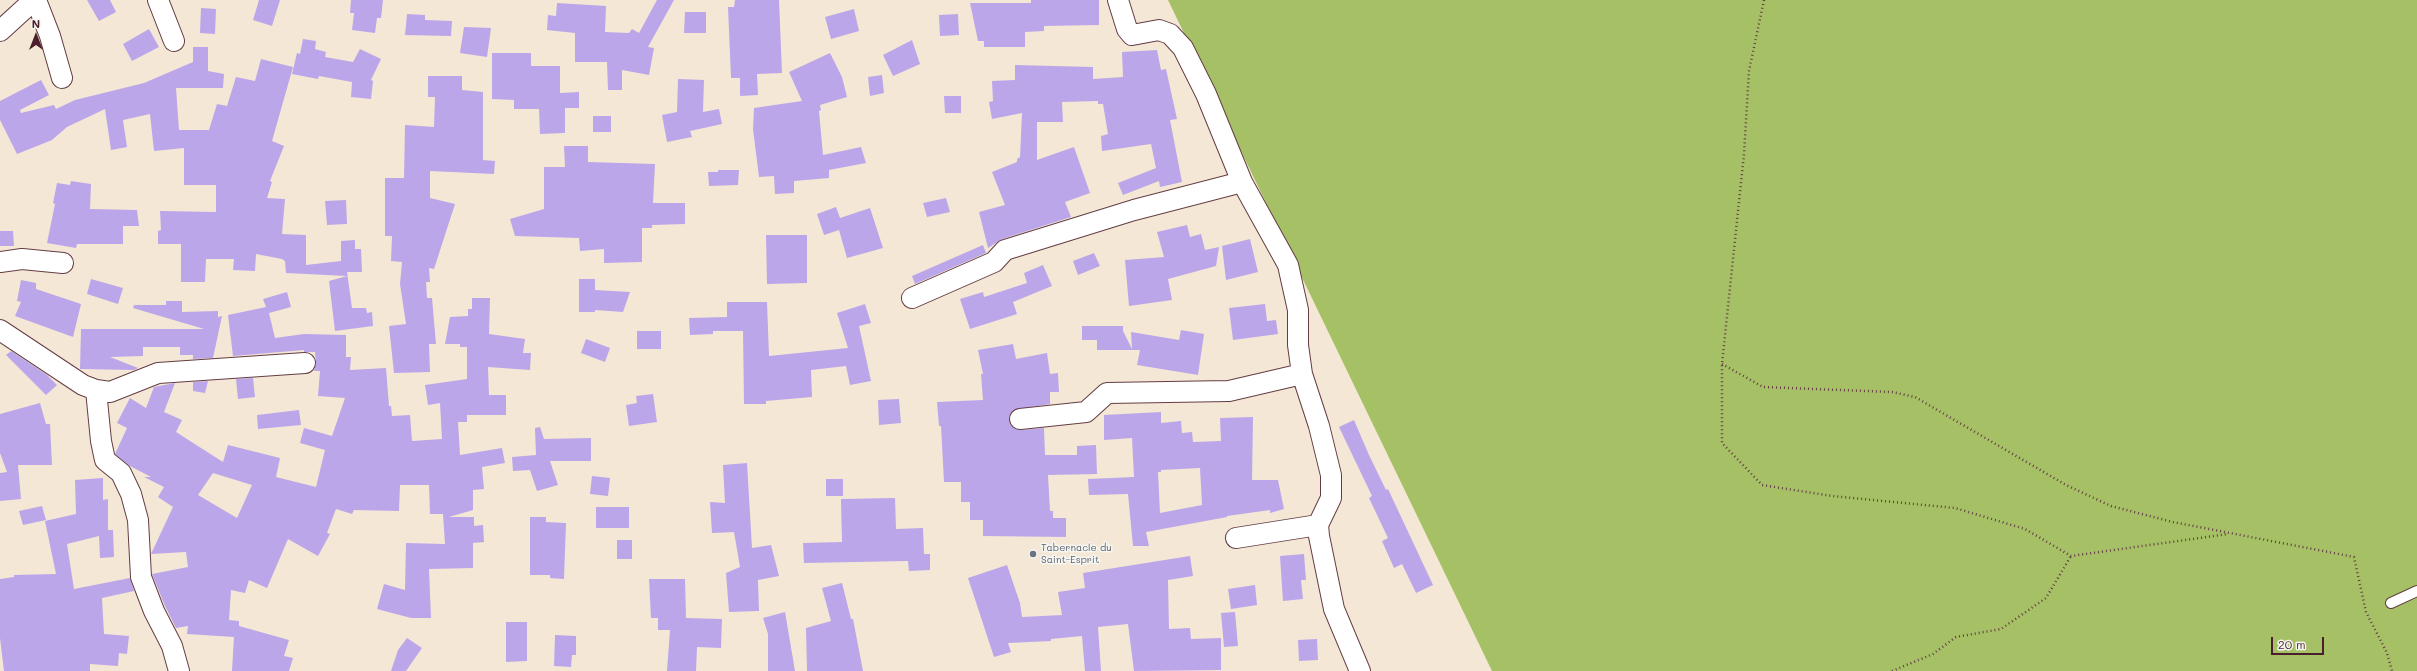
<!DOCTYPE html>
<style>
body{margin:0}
#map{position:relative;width:2417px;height:671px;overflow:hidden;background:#f5e7d5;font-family:Mali,sans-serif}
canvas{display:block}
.north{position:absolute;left:16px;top:16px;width:40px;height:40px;-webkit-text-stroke:3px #f6f6f2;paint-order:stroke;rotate:0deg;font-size:11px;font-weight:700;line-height:16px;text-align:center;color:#4a1f2b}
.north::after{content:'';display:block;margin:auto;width:14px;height:18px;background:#4a1f2b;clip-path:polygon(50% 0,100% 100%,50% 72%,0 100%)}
.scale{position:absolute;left:2271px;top:637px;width:53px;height:18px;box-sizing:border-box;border:2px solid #4a1f2b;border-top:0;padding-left:5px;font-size:12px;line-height:14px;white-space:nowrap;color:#4a1f2b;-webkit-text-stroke:3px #f6f6f2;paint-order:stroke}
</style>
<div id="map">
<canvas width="2417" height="671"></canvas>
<div class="north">N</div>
<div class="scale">20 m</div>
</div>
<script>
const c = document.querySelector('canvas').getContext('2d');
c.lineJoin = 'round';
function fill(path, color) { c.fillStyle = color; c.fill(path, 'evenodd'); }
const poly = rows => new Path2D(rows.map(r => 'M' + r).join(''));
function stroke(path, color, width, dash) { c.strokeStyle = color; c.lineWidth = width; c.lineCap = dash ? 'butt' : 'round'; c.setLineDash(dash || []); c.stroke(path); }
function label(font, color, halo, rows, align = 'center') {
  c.font = font + ' Mali,sans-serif'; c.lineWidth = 3; c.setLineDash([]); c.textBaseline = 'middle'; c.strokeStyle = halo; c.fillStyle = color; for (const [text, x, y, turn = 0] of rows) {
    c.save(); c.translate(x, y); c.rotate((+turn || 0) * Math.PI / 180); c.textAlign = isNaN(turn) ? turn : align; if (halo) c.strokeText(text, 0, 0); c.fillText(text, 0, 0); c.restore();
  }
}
fill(poly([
 [1168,0,2417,0,2417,671,1492,671]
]), '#a6c066');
fill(poly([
 [87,0,110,0,116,12,99,21],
 [259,0,280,0,272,26,253,20],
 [351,0,383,0,381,18,377,18,375,33,352,30,354,13,350,13],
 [657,0,674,0,648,47,654,48,649,75,622,70,622,90,608,90,607,62,575,62,575,33,547,30,548,15,556,16,557,3,606,6,605,32,629,33,632,29,639,33],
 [735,0,779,0,782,73,757,74,758,95,740,96,740,78,731,78,728,7,734,7],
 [1031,0,1099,0,1099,25,1044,26,1044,31,1025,32,1025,47,984,47,984,41,978,41,970,3,1031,3],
 [201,8,216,9,215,34,200,33],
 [854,9,859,31,831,39,825,17],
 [685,12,706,12,706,33,684,33],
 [407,14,425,15,425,20,452,21,451,36,405,35],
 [958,14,959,35,940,36,939,15],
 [464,27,491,28,487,57,460,53],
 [149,29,159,47,132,61,123,44],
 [303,39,316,41,315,49,326,52,325,57,353,62,360,49,381,59,371,80,373,81,371,99,351,97,352,82,319,76,318,79,292,74,297,53,300,54],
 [912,40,920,64,893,76,883,55],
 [193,47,208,47,208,71,224,74,223,88,176,88,179,130,209,130,217,104,227,106,236,77,255,81,261,59,293,67,272,141,284,146,270,181,272,182,267,198,285,199,282,234,306,235,306,265,341,261,341,241,355,240,355,249,361,249,362,272,347,272,352,308,366,308,367,313,372,312,373,326,335,331,329,281,347,276,286,273,285,261,282,259,256,254,255,271,233,270,234,259,206,259,205,282,181,282,181,244,158,244,158,231,161,230,160,211,216,212,216,185,184,185,184,148,154,151,150,114,123,120,127,147,111,150,105,109,67,127,52,140,17,154,0,120,0,101,41,80,49,95,20,110,21,113,54,105,56,109,75,100,144,83,193,62],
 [1157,50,1161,70,1166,69,1177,119,1170,120,1182,182,1160,187,1159,181,1123,195,1118,183,1156,168,1151,144,1102,151,1101,136,1108,134,1103,104,1098,104,1098,101,1062,102,1063,122,1037,122,1037,160,1074,147,1090,193,1065,202,1071,217,1002,239,988,248,979,212,1005,205,992,172,1017,162,1017,159,1020,157,1022,113,992,119,989,102,993,101,992,81,1015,80,1015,65,1093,67,1093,79,1123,77,1122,52],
 [492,53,531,53,531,66,560,66,560,93,579,92,579,108,565,108,565,133,540,134,539,109,514,109,514,100,492,99],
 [830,53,842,77,847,97,820,105,821,110,819,111,823,155,861,147,866,163,829,170,829,178,794,181,794,193,775,194,774,176,759,177,753,129,754,108,802,101,789,72],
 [882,75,884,93,870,96,868,77],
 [428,76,462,76,462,90,483,92,483,160,495,161,494,174,430,171,430,198,455,204,434,269,429,268,430,282,426,282,427,298,432,298,436,344,429,344,430,372,394,373,389,326,406,324,400,284,402,262,391,261,392,236,385,236,385,178,404,178,405,125,434,127,435,97,428,97],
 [678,79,704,80,703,112,719,109,722,124,690,131,692,137,667,142,662,115,677,112],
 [944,96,961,96,961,113,945,113],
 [593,116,611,116,611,132,593,132],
 [564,146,588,146,588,162,655,164,653,203,685,203,685,224,652,225,652,228,642,228,642,262,604,263,604,249,580,251,579,238,515,236,510,219,544,209,544,167,565,167],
 [718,170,739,170,738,185,709,186,708,172,718,172],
 [71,181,91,184,90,209,137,210,139,226,123,226,123,244,77,244,76,248,47,243,55,204,53,203,57,183,70,185],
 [946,198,950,212,927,217,923,203],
 [346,200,347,224,327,225,325,201],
 [836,207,840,218,870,208,883,248,847,258,839,230,824,235,817,214],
 [1187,225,1190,237,1201,234,1205,250,1219,247,1216,266,1168,279,1172,300,1129,306,1125,260,1164,257,1157,232],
 [0,231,13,231,14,246,0,246],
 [766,235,807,235,807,283,767,284],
 [1250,239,1258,272,1226,280,1222,246],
 [983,245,986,253,915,284,912,276],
 [1094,253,1100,266,1078,275,1073,261],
 [1043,265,1052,286,1013,302,1017,314,970,329,960,299,983,292,984,297,1027,283,1024,273],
 [91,279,123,288,118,304,87,294],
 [579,279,595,279,595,290,630,292,623,312,595,310,595,312,579,312],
 [21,280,36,283,36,289,81,304,73,337,15,316,21,302,17,301],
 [287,292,291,307,269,313,275,338,304,334,346,335,346,357,351,357,350,370,386,368,389,406,391,406,392,416,410,415,412,441,442,439,440,403,428,405,425,385,467,379,467,347,460,347,460,344,445,344,450,317,468,316,468,309,472,309,472,298,490,298,489,334,525,339,523,353,531,353,530,370,488,367,489,395,506,395,506,415,467,415,467,422,458,422,460,455,502,448,505,463,482,467,484,489,473,490,473,510,449,517,474,517,474,526,483,525,484,542,473,543,473,568,429,569,431,618,411,618,377,609,384,584,405,590,406,543,445,544,443,514,430,514,429,485,400,485,399,511,354,510,352,514,336,509,327,533,330,534,318,556,288,539,267,588,249,580,245,593,231,590,229,620,239,621,239,626,289,640,284,656,293,658,289,671,232,671,234,637,187,634,188,626,176,628,165,606,152,574,188,567,186,552,151,554,173,507,158,497,164,487,144,477,151,477,130,466,115,454,127,428,117,423,130,398,146,408,154,387,175,383,164,412,182,420,176,432,223,462,228,445,280,458,276,477,316,487,325,450,300,443,304,428,332,436,345,398,318,396,320,371,314,371,316,363,315,352,304,352,304,350,233,356,228,315,266,307,263,299],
 [213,473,252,485,237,518,198,495],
 [166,301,182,301,182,312,218,311,218,317,222,316,213,358,193,359,193,355,180,355,180,347,143,347,143,356,110,357,138,368,134,370,80,369,81,329,204,329,133,308,134,305,166,305],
 [727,302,767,302,769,356,848,348,837,313,865,304,871,323,859,326,871,381,850,385,846,366,811,370,812,397,766,401,766,404,744,404,743,331,713,331,713,334,690,335,689,318,727,317],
 [1265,304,1267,321,1276,320,1278,334,1233,340,1229,308],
 [1082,326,1123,326,1123,331,1132,349,1131,332,1179,340,1181,330,1204,334,1198,375,1137,365,1140,350,1097,350,1097,340,1082,340],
 [637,331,661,331,661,349,637,349],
 [586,339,610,348,605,362,581,353],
 [1013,344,1016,359,1047,353,1050,374,1058,373,1059,392,1050,392,1050,404,1014,410,1009,420,1011,426,1021,430,1044,428,1045,455,1077,455,1077,446,1096,445,1097,474,1048,475,1050,511,1053,511,1053,518,1066,518,1066,537,983,536,983,520,970,520,970,502,961,502,961,482,944,482,941,426,939,426,937,402,983,400,981,374,983,374,978,350],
 [11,351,47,375,57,385,46,395,6,355],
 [253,378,255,397,238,399,236,379],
 [208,381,205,393,193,391,193,382],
 [653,394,657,422,629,426,626,405,637,403,636,396],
 [899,399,901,423,879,425,878,400],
 [40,403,46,424,50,424,52,465,18,465,21,499,0,501,0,473,7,472,0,453,0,414],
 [299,410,301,425,258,429,257,415],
 [1161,412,1161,423,1181,421,1182,433,1192,432,1193,442,1221,441,1220,418,1253,417,1252,480,1278,480,1284,509,1270,513,1270,510,1227,516,1227,517,1146,532,1149,546,1133,546,1128,494,1089,495,1088,479,1134,477,1132,438,1104,440,1104,415],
 [1200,468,1202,505,1160,513,1158,472,1161,472,1161,470],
 [1354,420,1369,455,1386,490,1388,489,1433,585,1416,593,1402,564,1394,568,1382,541,1388,538,1369,498,1372,496,1339,427],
 [540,427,544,439,591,438,591,461,550,461,558,485,537,491,530,470,513,471,512,457,536,455,535,428],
 [747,463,752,548,771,545,779,576,758,580,759,611,729,612,726,573,740,567,734,532,712,533,710,502,725,503,723,465],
 [592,476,610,478,608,496,590,494],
 [103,478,103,500,108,499,108,530,113,530,114,557,100,558,99,536,67,544,74,589,130,578,134,591,102,598,104,634,129,636,127,654,119,653,118,666,90,664,90,671,4,671,0,638,0,579,14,577,14,575,56,574,45,521,76,514,75,480],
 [826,479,843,479,843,496,826,496],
 [895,498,896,529,923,528,924,554,930,554,930,570,909,571,908,561,804,563,803,543,842,542,841,499],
 [42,506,46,520,23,525,19,511],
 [596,507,629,507,629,528,596,528],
 [530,517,546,517,546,522,566,523,564,579,550,578,550,575,530,575],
 [617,540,632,540,632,559,617,559],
 [1304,554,1306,580,1301,580,1303,599,1283,601,1280,556],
 [1190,556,1193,576,1168,580,1169,629,1190,628,1191,639,1221,638,1221,670,1134,671,1128,624,1098,627,1101,671,1085,671,1082,636,1051,639,1051,641,1008,643,1011,652,994,657,968,578,1007,565,1020,603,1022,617,1062,615,1058,592,1085,588,1083,573],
 [649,579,685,579,686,618,722,619,721,648,697,647,696,671,667,671,670,630,658,630,658,618,651,618],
 [842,583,851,619,853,619,863,671,807,671,806,628,831,621,822,588],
 [1255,585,1257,605,1231,609,1228,589],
 [785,612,795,671,768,671,768,634,763,618],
 [1235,612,1238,646,1224,647,1221,613],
 [506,622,527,622,527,661,506,662],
 [555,635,576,636,576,655,572,655,571,667,554,666],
 [407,638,422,648,406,671,391,671,398,650],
 [1317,639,1318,660,1299,661,1298,640]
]), '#bba6ea');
const lane = poly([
 [2391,603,2417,591]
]);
const street = poly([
 [36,0,50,36,62,78],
 [158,0,174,41],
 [1118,0,1127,29,1132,35,1159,30,1170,34,1183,48,1206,94,1242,182,1288,265,1298,310,1298,345,1302,374,1319,426,1331,475,1331,498,1318,525,1319,536,1334,609,1360,671],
 [0,31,34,0],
 [0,262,22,259,63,263],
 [912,298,994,262,1005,250,1134,210,1242,182],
 [0,330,83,385,96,390,110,392,158,373,305,363],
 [96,390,101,441,105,460,121,473,131,494,138,520,141,577,154,611,172,646,179,671],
 [1020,419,1086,412,1107,393,1229,391,1302,374],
 [1236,538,1318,525]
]);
stroke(lane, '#643d44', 12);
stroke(street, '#643d44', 22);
stroke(poly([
 [1764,0,1749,71,1744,154,1722,364,1722,443,1762,485,1832,496,1955,508,2025,529,2071,556,2228,534],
 [1722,364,1763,387,1892,392,1915,397,2066,485,2111,506,2173,522,2354,557,2366,612,2387,653,2392,671],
 [1892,671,1933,654,1956,637,2001,629,2046,598,2071,556]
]), '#643d44', 2.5, [1, 3]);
stroke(lane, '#fff', 10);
stroke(street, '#fff', 20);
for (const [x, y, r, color] of [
 [1033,554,4,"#6b7280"]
]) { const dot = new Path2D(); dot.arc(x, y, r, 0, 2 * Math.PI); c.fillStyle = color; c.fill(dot); stroke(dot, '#f6f6f2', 1.5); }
label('10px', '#5b616d', '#f6f6f2', [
 ["Tabernacle du",1041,548],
 ["Saint-Esprit",1041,560]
], 'left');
</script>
